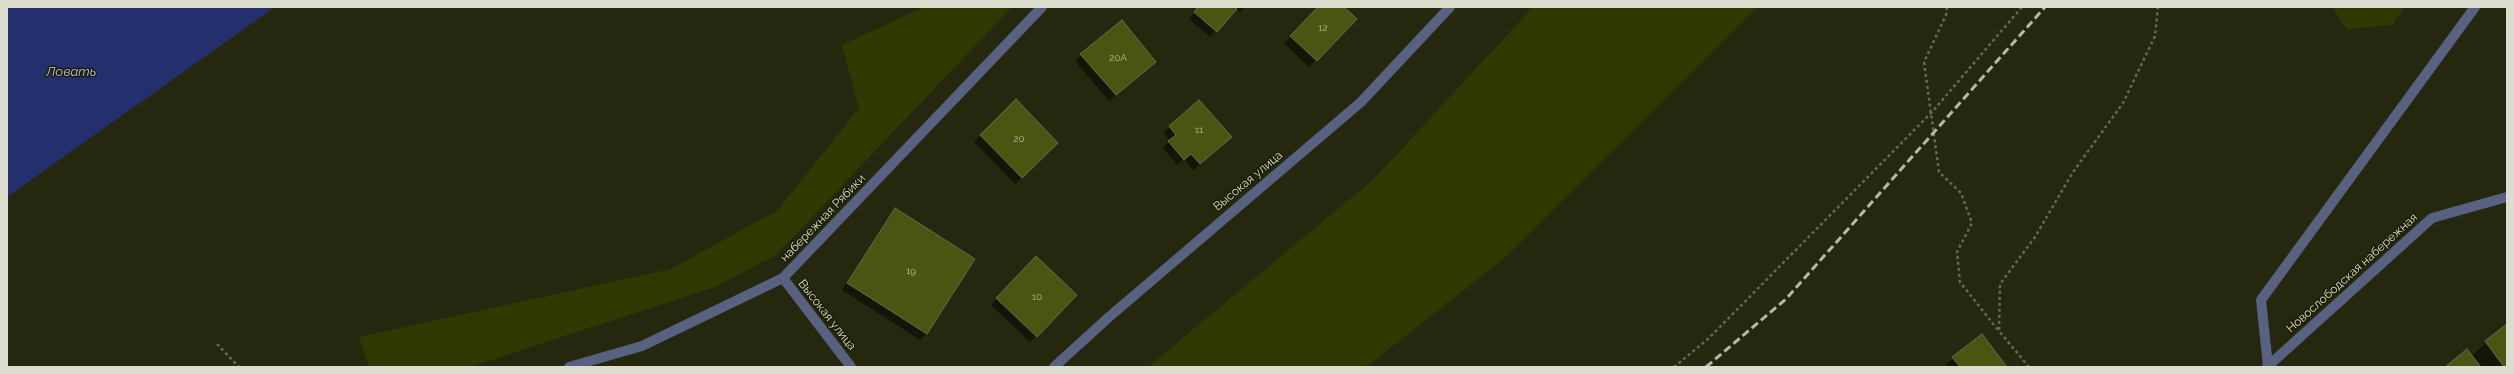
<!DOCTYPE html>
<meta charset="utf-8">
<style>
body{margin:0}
#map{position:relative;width:2514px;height:374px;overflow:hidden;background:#25280f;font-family:Raleway,sans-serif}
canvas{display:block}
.frame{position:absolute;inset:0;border:8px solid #dbdecf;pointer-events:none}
</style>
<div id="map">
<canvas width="2514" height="374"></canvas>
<div class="frame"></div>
</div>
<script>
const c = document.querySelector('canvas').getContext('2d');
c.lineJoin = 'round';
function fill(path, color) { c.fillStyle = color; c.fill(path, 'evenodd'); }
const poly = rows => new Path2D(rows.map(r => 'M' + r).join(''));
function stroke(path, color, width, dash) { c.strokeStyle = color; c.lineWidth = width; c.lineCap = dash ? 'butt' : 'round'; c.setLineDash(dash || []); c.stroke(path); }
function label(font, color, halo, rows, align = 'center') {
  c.font = font + ' Raleway,sans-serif'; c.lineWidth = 3; c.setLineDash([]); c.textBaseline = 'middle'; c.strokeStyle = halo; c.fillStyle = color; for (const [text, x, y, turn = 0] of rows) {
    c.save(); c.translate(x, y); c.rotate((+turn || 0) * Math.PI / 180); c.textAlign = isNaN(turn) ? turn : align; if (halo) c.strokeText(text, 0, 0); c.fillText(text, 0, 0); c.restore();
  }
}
fill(poly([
 [924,7,1012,7,776,255,715,287,470,367,369,367,359,337,671,269,778,210,859,108,842,45],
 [1533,7,1757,7,1507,256,1366,367,1148,367,1375,178],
 [2332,7,2405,7,2392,25,2347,29]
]), '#323801');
fill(poly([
 [7,7,275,7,7,197]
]), '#24306e');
fill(poly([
 [1199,7,1245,7,1240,12,1236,8,1210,37,1189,19],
 [1319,7,1342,7,1355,19,1309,67,1284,43],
 [1081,55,1148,68,1109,101,1075,61],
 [1016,101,1057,143,1015,184,974,142],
 [1199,101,1224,144,1193,170,1184,159,1177,165,1163,148,1170,141,1163,133],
 [895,209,927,333,920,340,842,290,889,216],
 [1036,257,1075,295,1030,342,991,305],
 [2507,325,2507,367,2446,367,2471,356],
 [1953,358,2006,367,1948,367,1946,364]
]), '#0007');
const building = poly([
 [1198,7,1234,7,1237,9,1217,32,1194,12,1198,7],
 [1318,7,1344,7,1357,19,1317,61,1290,36,1318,7],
 [1122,20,1156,62,1116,95,1080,54,1122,20],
 [1016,99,1058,143,1022,178,980,135,1016,99],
 [1199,100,1232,137,1200,164,1191,154,1184,160,1168,141,1176,135,1169,126,1199,100],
 [895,208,975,259,927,334,847,283,895,208],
 [1036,256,1077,295,1037,337,996,298,1036,256],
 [2507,324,2507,367,2504,367,2485,341,2507,324],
 [1982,334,2007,367,1960,367,1952,357,1982,334],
 [2467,349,2481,367,2445,367,2467,349]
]);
fill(building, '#4c5411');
stroke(building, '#676b50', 1);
stroke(poly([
 [1947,7,1946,15,1924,62,1939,172,1961,193,1972,223,1957,252,1960,282,1998,330],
 [217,344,239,367],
 [1674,367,1708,339,1932,112,2022,7],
 [2029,367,1999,331,2000,284,2035,237,2073,172,2123,103,2155,36,2158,7]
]), '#666954', 2.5, [3, 3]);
stroke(poly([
 [783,278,851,367],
 [2268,366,2261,300,2475,7],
 [1054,367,1109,317,1361,102,1450,7]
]), '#58617f', 10);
stroke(poly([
 [569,367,642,346,783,278,1042,7],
 [2267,367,2432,218,2507,197]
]), '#58617f', 10);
stroke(poly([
 [1706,367,1786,299,2045,7]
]), '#b5b8a6', 3, [8, 4]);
label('10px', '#b7bca0', null, [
 ["12",1323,28],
 ["20А",1118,58],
 ["11",1199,130],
 ["20",1019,139],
 ["19",911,271],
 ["10",1037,297]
]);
label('12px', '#dbdecf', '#1b1e05', [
 ["Высокая улица",1248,181,-40],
 ["набережная Рябики",823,218,-46],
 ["Новослободская набережная",2352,273,-42],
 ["Высокая улица",827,315,52]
]);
label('italic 13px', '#bbc7ed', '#1b1e05', [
 ["Ловать",71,72]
]);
</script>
